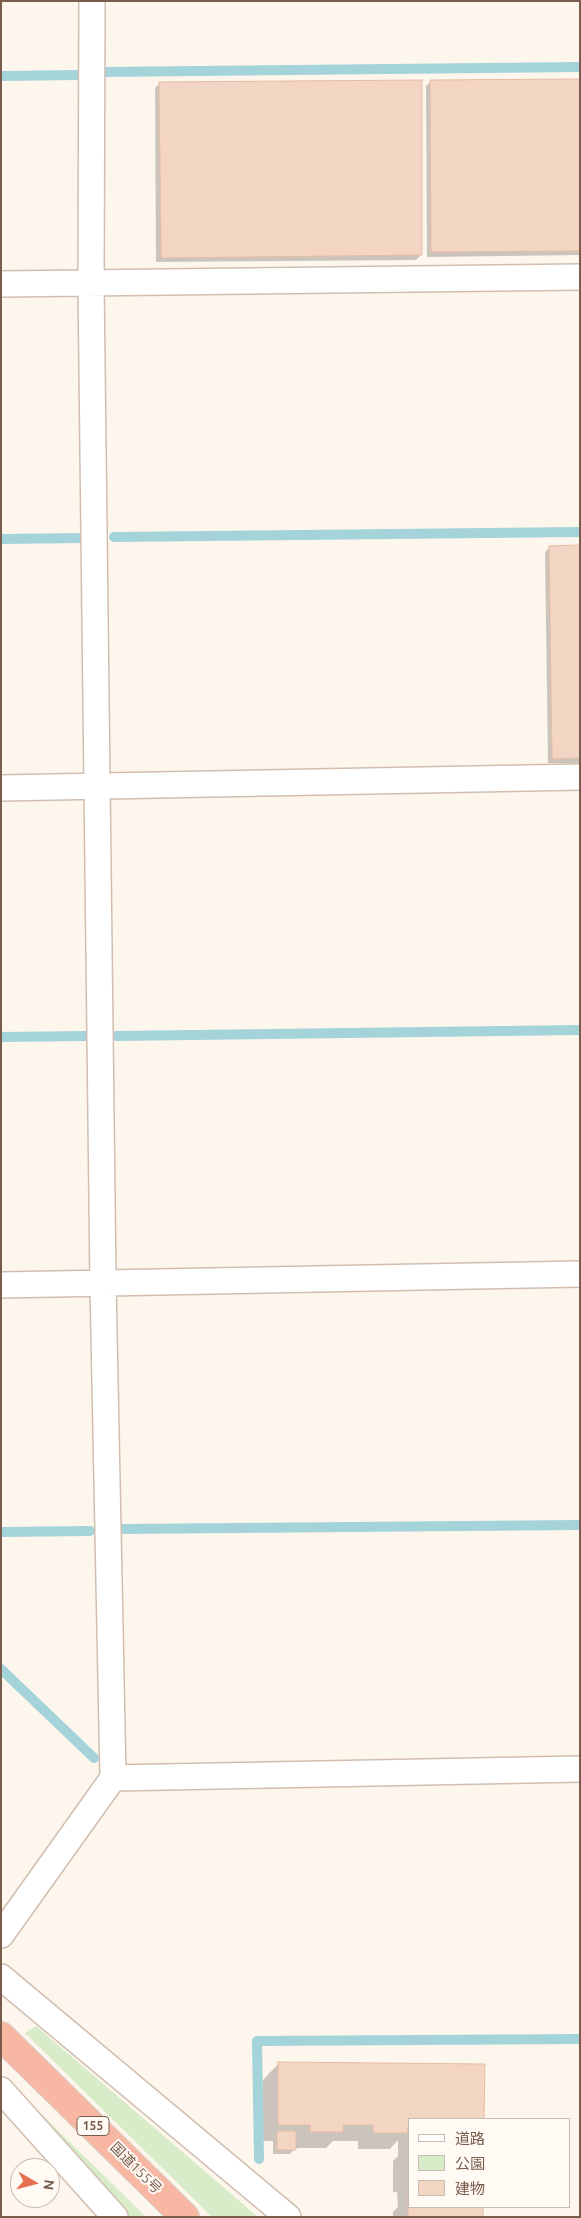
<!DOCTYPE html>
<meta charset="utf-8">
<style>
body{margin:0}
#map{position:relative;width:581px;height:2218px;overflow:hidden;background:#fdf6ec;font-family:Ubuntu,"Noto Sans JP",sans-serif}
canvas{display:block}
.frame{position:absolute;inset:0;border:2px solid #7a5c4d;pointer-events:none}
.legend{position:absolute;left:408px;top:2118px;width:162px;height:90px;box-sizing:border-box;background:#fffaf3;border:1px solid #cabbb1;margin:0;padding:6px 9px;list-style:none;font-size:15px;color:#7a5c4d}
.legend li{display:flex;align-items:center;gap:10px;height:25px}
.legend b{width:25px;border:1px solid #cabbb1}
.north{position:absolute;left:10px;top:2158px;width:50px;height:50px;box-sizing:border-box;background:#fffaf3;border:1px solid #cabbb1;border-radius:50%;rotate:98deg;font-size:14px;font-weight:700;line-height:20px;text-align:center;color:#7a5c4d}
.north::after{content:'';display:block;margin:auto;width:18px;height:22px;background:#e76f51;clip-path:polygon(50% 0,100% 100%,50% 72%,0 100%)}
</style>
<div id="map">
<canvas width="581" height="2218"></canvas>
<div class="frame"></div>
<ul class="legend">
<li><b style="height:6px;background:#fff"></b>道路</li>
<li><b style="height:14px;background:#d8ecc9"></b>公園</li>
<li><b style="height:14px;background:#f3d5c3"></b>建物</li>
</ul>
<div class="north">N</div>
</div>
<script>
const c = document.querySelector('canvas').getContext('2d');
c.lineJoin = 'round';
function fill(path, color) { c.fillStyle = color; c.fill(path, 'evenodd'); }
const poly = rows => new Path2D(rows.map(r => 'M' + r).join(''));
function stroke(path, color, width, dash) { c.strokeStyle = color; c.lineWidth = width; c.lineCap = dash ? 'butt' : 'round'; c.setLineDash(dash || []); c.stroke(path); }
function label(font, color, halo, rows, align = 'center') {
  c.font = font + ' Ubuntu,"Noto Sans JP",sans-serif'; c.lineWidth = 4; c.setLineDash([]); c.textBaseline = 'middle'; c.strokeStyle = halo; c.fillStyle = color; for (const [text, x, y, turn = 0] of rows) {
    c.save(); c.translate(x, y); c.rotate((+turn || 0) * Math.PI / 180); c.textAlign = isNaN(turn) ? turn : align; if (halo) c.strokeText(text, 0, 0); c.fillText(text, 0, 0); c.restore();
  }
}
fill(poly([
 [36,2026,258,2217,212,2217,25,2033],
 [31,2104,146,2217,127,2217,25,2106]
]), '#d8ecc9');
fill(poly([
 [580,80,580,255,427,257,426,86,431,81],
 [160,83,421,255,416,260,156,262,155,88],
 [580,546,580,763,548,763,545,552,550,547],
 [279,2063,484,2065,483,2119,410,2119,410,2207,482,2207,482,2217,393,2217,393,2212,398,2207,397,2192,393,2192,393,2161,398,2156,398,2140,390,2149,358,2149,358,2141,333,2141,326,2148,295,2148,290,2154,273,2154,273,2141,263,2141,263,2080]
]), '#0003');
stroke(poly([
 [103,72,580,67],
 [1,76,78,75],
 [114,537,580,532],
 [1,539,83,538],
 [116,1036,580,1030],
 [1,1037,87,1036],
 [122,1529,580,1525],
 [1,1532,90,1531],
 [1,1669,94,1758],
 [259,2159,257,2041,580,2039]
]), '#a5d3da', 10);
const building = poly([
 [580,79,580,251,431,252,430,80,580,79],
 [422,80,422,255,161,258,159,82,422,80],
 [580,545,580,758,552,759,549,546,580,545],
 [278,2062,485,2064,484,2119,410,2119,407,2133,373,2133,373,2125,343,2125,343,2132,310,2132,310,2125,278,2125,278,2062],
 [277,2131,296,2131,296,2150,277,2150,277,2131],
 [409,2143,410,2177,409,2177,409,2143],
 [408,2194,410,2207,483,2207,483,2217,408,2217,408,2194]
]);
fill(building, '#f3d5c3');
stroke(building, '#e6bba3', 1);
const street = poly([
 [1,284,580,277],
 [1,788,580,777],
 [1,1285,580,1274],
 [113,1778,580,1769],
 [1,1935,113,1778,103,1283,91,283,92,1],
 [1,1977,288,2217],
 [1,2090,115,2217]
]);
const highway = poly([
 [1,2036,185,2217]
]);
stroke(street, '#d1beb0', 28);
stroke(highway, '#dad1cd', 30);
stroke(street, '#fff', 25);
stroke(highway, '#f7b7a3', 28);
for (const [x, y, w] of [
 [93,2126,32]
]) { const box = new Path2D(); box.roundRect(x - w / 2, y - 9.5, w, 19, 4); c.fillStyle = '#fffaf3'; c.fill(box); stroke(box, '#7a5c4d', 1); }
label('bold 12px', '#7a5c4d', null, [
 ["155",93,2126]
]);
label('14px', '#7a5c4d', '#fffaf3', [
 ["国道155号",136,2168,45]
]);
</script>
